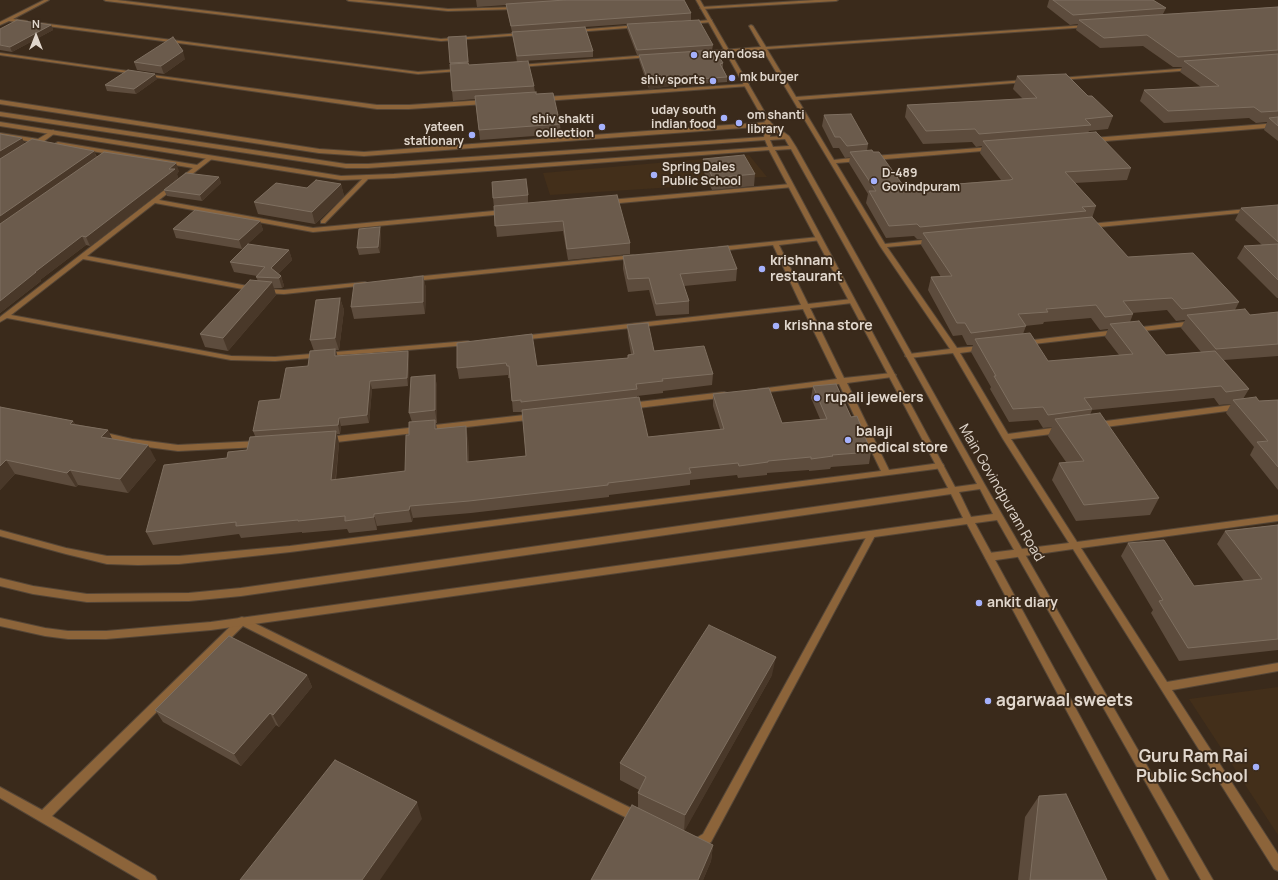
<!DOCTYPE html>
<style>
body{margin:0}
#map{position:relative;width:1278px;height:880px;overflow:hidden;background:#3a2a1b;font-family:Manrope,sans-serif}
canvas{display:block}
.north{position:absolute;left:16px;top:16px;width:40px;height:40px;-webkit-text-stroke:3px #3a2a1b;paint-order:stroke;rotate:0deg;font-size:11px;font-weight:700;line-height:16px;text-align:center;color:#e1d7cd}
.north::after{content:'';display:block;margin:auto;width:14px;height:18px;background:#e1d7cd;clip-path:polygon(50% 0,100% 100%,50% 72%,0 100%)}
</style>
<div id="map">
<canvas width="1278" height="880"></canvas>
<div class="north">N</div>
</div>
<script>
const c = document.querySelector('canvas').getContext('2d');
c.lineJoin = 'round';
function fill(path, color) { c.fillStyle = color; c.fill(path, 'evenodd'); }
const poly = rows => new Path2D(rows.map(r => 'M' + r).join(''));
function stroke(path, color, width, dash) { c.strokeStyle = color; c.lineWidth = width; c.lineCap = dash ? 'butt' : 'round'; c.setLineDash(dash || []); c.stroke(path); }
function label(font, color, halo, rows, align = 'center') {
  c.font = font + ' Manrope,sans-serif'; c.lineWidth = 3.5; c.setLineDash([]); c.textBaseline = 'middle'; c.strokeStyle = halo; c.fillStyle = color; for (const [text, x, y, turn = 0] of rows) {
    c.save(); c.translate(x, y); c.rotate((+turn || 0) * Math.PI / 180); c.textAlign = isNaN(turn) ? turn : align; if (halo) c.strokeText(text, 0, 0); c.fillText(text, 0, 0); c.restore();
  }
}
fill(poly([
 [749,155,767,177,735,178,737,183,550,195,543,173],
 [1278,687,1278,835,1189,699]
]), '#432f1a');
const minor = poly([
 [44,0,49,0,13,19,27,21,27,23,9,21,0,25,0,22,44,0],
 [104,0,117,0,441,39,522,33,524,34,522,35,441,41,106,1,104,0],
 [347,0,362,0,448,9,518,7,520,8,518,9,448,11,349,1,347,0],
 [815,0,838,0,836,1,702,9,700,8,702,7,815,0],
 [710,20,712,20,712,22,689,24,687,23,689,22,710,20],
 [41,23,418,72,460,69,462,70,460,71,418,74,39,25,39,24,41,23],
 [638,25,640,25,640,27,576,32,574,31,576,30,638,25],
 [751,25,753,26,766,47,1088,25,1090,26,1088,27,767,49,796,97,1026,80,1028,81,1026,82,798,100,834,160,860,157,863,159,860,161,836,163,885,244,932,239,935,241,932,243,887,247,957,348,981,346,985,348,981,350,960,353,1008,434,1060,427,1063,428,1064,430,1060,433,1011,439,1077,542,1278,515,1278,521,1081,548,1167,682,1278,663,1278,671,1172,690,1278,854,1278,871,1274,869,1073,549,989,561,986,559,985,557,986,555,989,553,1069,543,1003,439,953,353,909,358,905,356,909,354,950,349,880,246,763,50,707,53,705,52,707,51,761,47,749,26,751,25],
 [0,53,135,72,137,73,135,74,0,55,0,53],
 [649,55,651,56,651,57,519,67,517,66,519,65,649,55],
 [1191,68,1193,68,1193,70,1059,80,1057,79,1059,78,1191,68],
 [145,74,377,105,409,105,485,100,488,102,485,104,409,109,377,109,147,76,145,75,145,74],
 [747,84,749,84,749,86,544,101,541,99,544,97,747,84],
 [0,100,319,149,364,152,769,122,772,124,769,126,364,156,319,153,0,104,0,100],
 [1278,123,1278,127,1093,142,1090,140,1093,138,1278,123],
 [53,130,56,132,55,133,43,142,36,145,33,143,34,142,0,137,0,133,38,139,53,130],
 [58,142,197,165,209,156,213,156,213,158,159,200,313,228,504,210,507,212,504,214,313,232,155,203,87,256,253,287,255,288,255,290,253,291,83,259,11,315,231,356,275,357,468,341,472,343,468,345,275,361,231,360,7,318,0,322,0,317,193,168,56,145,56,143,58,142],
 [992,147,994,148,994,150,874,160,871,158,874,156,992,147],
 [367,175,370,177,369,178,325,223,321,223,321,221,365,176,367,175],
 [791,184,793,185,793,187,609,204,606,202,609,200,791,184],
 [1248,209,1251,211,1250,212,1089,228,1086,226,1089,224,1248,209],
 [819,237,821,238,821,240,779,245,808,304,852,299,855,301,852,303,810,308,844,378,892,373,896,375,892,377,847,383,889,470,940,463,943,464,944,466,943,468,290,552,179,564,138,565,107,564,66,554,0,536,0,530,66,548,107,556,179,556,290,546,881,471,839,384,759,393,755,391,759,389,837,379,803,309,521,340,517,338,521,336,801,305,773,245,719,251,716,249,719,247,819,237],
 [633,255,635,256,635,258,414,281,411,279,414,277,633,255],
 [365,282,367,283,367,285,284,294,265,293,262,291,265,289,284,290,365,282],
 [1194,321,1196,321,1198,323,1196,325,1134,332,1130,330,1134,328,1194,321],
 [1116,330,1120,332,1119,334,1025,345,1021,343,1025,341,1116,330],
 [724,392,727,393,728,395,727,397,630,409,626,406,630,403,724,392],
 [1239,404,1242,405,1243,407,1242,409,1098,428,1094,425,1098,422,1239,404],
 [533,414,537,417,536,419,328,443,324,440,328,437,533,414],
 [102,432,132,439,178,445,259,441,263,444,259,447,178,451,132,445,99,437,98,435,102,432],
 [872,531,875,532,876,534,711,842,699,849,690,847,688,843,690,839,698,837,703,834,869,532,872,531],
 [242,617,641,813,643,817,641,821,637,822,633,821,243,626,52,816,155,876,157,880,140,880,0,798,0,787,42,810,239,618,242,617]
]);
const tertiary = poly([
 [696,0,700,0,771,123,789,136,796,147,985,485,1213,880,1201,880,997,520,975,523,1169,880,1157,880,967,524,211,630,106,639,68,639,45,636,0,626,0,618,45,628,68,631,106,631,211,622,963,518,951,494,241,596,189,601,87,602,33,594,0,586,0,578,33,586,87,594,189,593,241,588,948,488,769,150,394,178,341,180,0,126,0,122,341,176,394,174,768,147,765,140,368,168,346,168,0,116,0,112,346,164,368,164,764,137,766,124,696,0],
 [771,128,782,136,770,137,771,128],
 [785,139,789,146,773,147,770,140,785,139],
 [791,149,977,484,955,487,775,150,791,149],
 [980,489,993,514,971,517,959,492,980,489]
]);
stroke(minor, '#554637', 2);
stroke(tertiary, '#554637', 2);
fill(minor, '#8c643a');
fill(tertiary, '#8c643a');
fill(poly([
 [476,0,684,0,691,13,691,20,639,24,713,45,712,50,723,63,723,68,727,77,727,82,670,86,649,89,639,60,639,55,637,55,627,29,627,24,585,27,593,51,593,57,522,61,534,86,535,92,560,124,561,134,480,140,475,99,453,101,452,91,448,37,466,36,469,65,517,62,512,32,507,11,506,5,477,7],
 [1049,0,1153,0,1166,8,1163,14,1278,7,1278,141,1264,130,1267,122,1256,123,1249,118,1164,123,1140,101,1144,90,1201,87,1180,72,1182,67,1173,67,1143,46,1100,48,1076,30,1078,24,1070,25,1047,7],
 [51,25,53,30,12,52,0,50,0,29],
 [185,59,164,74,137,70,134,62],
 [1017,76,1088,96,1113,116,1108,129,1089,131,1088,133,1131,168,1127,180,1075,183,1096,206,1092,218,1128,257,1239,302,1235,310,1250,315,1278,312,1278,356,1224,360,1249,389,1243,399,1259,401,1278,400,1278,490,1250,455,1254,447,1226,413,1231,404,1219,405,1214,398,1092,410,1090,415,1159,498,1150,515,1076,521,1052,480,1059,463,1066,462,1048,436,1052,427,1043,428,1038,420,1009,422,990,389,991,387,971,352,973,345,967,345,962,335,953,336,928,290,931,277,941,277,921,245,922,239,917,239,914,236,886,238,866,203,868,194,849,163,850,157,845,158,839,148,833,148,822,126,824,115,868,144,867,151,873,152,905,188,1001,180,980,153,982,146,976,147,972,142,923,144,905,117,907,105,1023,99,1013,89],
 [1167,310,1176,321,1185,320,1181,328,1201,352,1166,355,1130,322,1133,314,1132,313],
 [1091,318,1100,330,1108,329,1105,337,1119,355,1048,361,1023,334,1026,326,1025,326,1043,324,1044,322],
 [157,79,136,94,107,91,105,85],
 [0,134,25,144,94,151,97,157,179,171,177,174,178,178,90,246,86,245,40,280,41,281,0,313],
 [703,159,755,174,754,186,712,190,703,170],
 [219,177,221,183,202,201,167,196,164,190],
 [341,184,344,196,315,224,258,214,254,202,307,188],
 [528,195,528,203,630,243,630,254,568,260,563,231,497,237,493,198],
 [1278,205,1278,298,1277,298,1237,258,1244,246,1262,245,1235,220,1241,208],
 [260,221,263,230,242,249,176,238,173,229],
 [381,234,380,253,359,255,357,248],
 [289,250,292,260,278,274,281,276,284,286,282,288,274,288,276,295,228,351,205,347,200,334,258,281,256,277,257,276,234,272,230,262],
 [623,256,737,269,736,281,684,286,689,301,689,314,656,316,649,290,628,292,623,269],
 [423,276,426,288,425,314,354,319,351,307],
 [340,298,344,310,339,350,336,350,337,355,408,351,409,359,408,386,372,389,369,423,341,426,340,434,337,434,339,443,336,480,405,471,409,435,412,422,409,413,435,375,437,387,437,423,436,423,437,429,468,438,469,462,526,456,522,412,513,412,510,378,508,378,508,375,459,379,457,368,457,343,537,366,628,358,628,355,631,354,628,337,627,325,654,351,713,374,712,385,663,391,663,393,637,396,648,437,720,429,713,406,713,394,782,423,820,419,811,398,813,386,851,417,871,452,869,464,831,467,830,469,809,471,809,470,767,473,767,475,738,478,737,475,690,480,690,485,609,495,609,497,471,513,413,518,412,522,377,526,377,530,349,533,347,529,302,533,302,532,241,538,239,534,153,545,146,532,227,458,247,450,255,436,253,431,308,366,314,351,310,340],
 [0,407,73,421,75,424,108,430,112,439,156,460,128,493,78,485,76,487,15,474,0,490],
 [1278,525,1278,650,1179,661,1151,613,1153,610,1121,556,1128,543,1194,586,1244,581,1217,544,1225,531],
 [307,675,312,687,279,727,276,725,241,766,163,722,155,710],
 [772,675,684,831,713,845,711,861,703,880,591,880,638,808,638,793,639,790,620,780,620,763],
 [1039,796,1107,880,1018,880,1025,817]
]), '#5d4c3d');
fill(poly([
 [51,25,53,30,12,52,10,47],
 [183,51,185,59,164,74,161,66],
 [155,74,157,79,136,94,134,89],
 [670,81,670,86,649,89,649,83],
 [22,138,26,146,0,162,0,151],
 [94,151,97,159,0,227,0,216],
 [176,163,179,171,177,174,178,178,90,246,86,237],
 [219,177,221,183,202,201,200,195],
 [341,184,344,196,315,224,312,212],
 [260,221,263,230,242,249,239,240],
 [380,227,381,234,380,253,378,247],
 [82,236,86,245,40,280,41,281,0,313,0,301,35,272],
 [289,250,292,260,274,278,271,268],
 [281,276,284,286,282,288,279,278],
 [423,276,426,288,425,314,423,302],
 [272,282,276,295,228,351,223,338],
 [340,298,344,310,339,350,335,338],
 [335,349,338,357,335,356],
 [408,351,409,359,408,386,407,378],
 [435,375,437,387,437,423,435,410],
 [370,381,372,389,369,423,367,415],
 [339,418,341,426,340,434,338,425],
 [435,420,437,432,435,429],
 [73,421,81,435,70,424],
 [466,426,468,438,469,474,467,462],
 [108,430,115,445,101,437],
 [336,431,339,443,334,493,331,480],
 [148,445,156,460,128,493,120,479],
 [6,460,15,474,0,490,0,466],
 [70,470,78,485,76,487,67,473],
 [410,506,413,518,412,522,409,510],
 [374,514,377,526,377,530,374,517],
 [776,657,772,675,684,832,685,815],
 [307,675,312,687,279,727,273,715],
 [270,713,276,725,241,766,234,754],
 [417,802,422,819,380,880,362,880],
 [713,845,711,861,703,880,698,880]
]), '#493829');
const building = poly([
 [565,0,684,0,691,13,511,26,506,4,565,0],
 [1053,0,1153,0,1166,8,1073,15,1053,0],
 [1278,7,1278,50,1178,57,1147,35,1104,38,1079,20,1278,7],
 [17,20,51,25,10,47,0,45,0,29,17,20],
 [699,20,713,45,637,50,627,24,699,20],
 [585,27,593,51,517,56,512,32,585,27],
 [466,36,468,62,450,63,448,37,466,36],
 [173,37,183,51,161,66,134,62,173,37],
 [715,50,723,63,720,64,727,77,670,81,649,83,639,55,715,50],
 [1278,54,1278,111,1261,112,1254,107,1168,111,1144,90,1219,86,1184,61,1278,54],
 [528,61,534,86,452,91,450,64,468,63,469,65,528,61],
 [128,70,155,74,134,89,105,85,128,70],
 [1066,74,1088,96,1092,96,1113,116,1085,119,1091,125,979,134,975,129,926,131,907,105,1037,98,1017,76,1066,74],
 [536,92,536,94,553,93,560,124,479,130,475,96,536,92],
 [851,114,868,144,847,146,840,137,835,137,824,115,851,114],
 [1278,117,1278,126,1269,118,1278,117],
 [1096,132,1131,168,1065,172,1096,206,1082,207,1086,211,920,227,917,224,889,226,869,191,876,191,850,152,872,150,873,152,879,152,905,188,1010,180,1013,179,983,141,1096,132],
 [0,134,22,138,0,151,0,134],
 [32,139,94,151,0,216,0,159,32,139],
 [104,152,176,163,169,169,175,169,86,237,82,236,35,272,36,272,0,301,0,224,104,152],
 [744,155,755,174,713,178,703,159,744,155],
 [186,173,219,177,200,195,164,190,186,173],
 [526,179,528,195,493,198,492,182,526,179],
 [316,180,341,184,312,212,254,202,276,183,307,188,316,180],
 [617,195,630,243,567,249,563,221,495,226,494,206,617,195],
 [1278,205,1278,242,1241,208,1278,205],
 [195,210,260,221,239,240,173,229,195,210],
 [1092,217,1128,257,1193,253,1239,302,1182,309,1172,298,1123,301,1133,314,1105,317,1096,305,1046,309,1048,312,1018,314,1026,326,971,333,965,323,957,323,931,277,952,276,923,233,1092,217],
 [380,227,378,247,357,248,359,229,380,227],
 [248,244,289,250,271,268,281,276,279,278,256,277,265,267,230,262,248,244],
 [1278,244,1278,280,1244,246,1278,244],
 [728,246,737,269,680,274,689,301,656,304,649,278,628,279,623,256,728,246],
 [423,276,423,302,351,307,354,284,423,276],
 [250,280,272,282,223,338,200,334,250,280],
 [340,298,335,338,310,340,316,300,340,298],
 [1245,309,1250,315,1278,312,1278,344,1216,349,1187,315,1245,309],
 [1139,321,1166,355,1215,351,1249,389,1226,392,1221,386,1084,398,1092,409,1048,415,1043,407,1013,409,994,376,996,376,975,339,1030,333,1048,361,1133,354,1110,324,1139,321],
 [648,323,654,351,704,346,713,374,662,379,663,381,636,384,637,389,521,402,521,400,512,401,509,366,507,366,506,363,457,368,457,343,532,334,537,366,628,358,628,355,634,354,627,325,648,323],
 [335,349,335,356,408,351,407,378,370,381,367,415,339,418,338,425,253,431,259,401,280,399,286,368,308,366,310,351,335,349],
 [435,375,435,410,409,413,411,377,435,375],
 [836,384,851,417,857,416,871,452,832,455,833,456,811,459,811,457,768,461,768,462,739,466,738,463,689,468,691,473,608,483,608,485,469,501,410,506,409,510,374,514,374,517,345,521,345,516,298,521,298,520,236,526,236,522,146,532,164,465,227,458,228,452,247,450,250,437,336,431,331,480,405,471,406,435,409,435,409,422,435,420,435,429,466,426,467,462,526,456,522,410,639,397,648,437,724,429,713,394,769,388,782,423,827,419,813,386,836,384],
 [1256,397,1259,401,1278,400,1278,467,1257,442,1268,441,1233,400,1256,397],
 [0,407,73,421,70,424,108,430,101,437,148,445,120,479,70,470,67,473,6,460,0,466,0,407],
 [1100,413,1159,498,1084,505,1059,463,1084,461,1055,419,1100,413],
 [1278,525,1278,639,1188,648,1159,601,1163,600,1128,543,1164,540,1194,586,1262,579,1225,531,1278,525],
 [709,625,776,657,685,815,638,793,646,777,620,763,709,625],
 [229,636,307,675,273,715,270,713,234,754,155,710,229,636],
 [335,760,417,802,362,880,240,880,335,760],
 [1066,794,1107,880,1030,880,1039,796,1066,794],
 [632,805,713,845,698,880,591,880,632,805]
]);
fill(building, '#6b5b4c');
stroke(building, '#7e6f60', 1);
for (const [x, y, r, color] of [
 [694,55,4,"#a5b1fc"],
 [732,78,4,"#a5b1fc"],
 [713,81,4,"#a5b1fc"],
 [724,118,4,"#a5b1fc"],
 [739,123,4,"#a5b1fc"],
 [602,127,4,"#a5b1fc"],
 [472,135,4,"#a5b1fc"],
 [654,175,4,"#a5b1fc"],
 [874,181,4,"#a5b1fc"],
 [762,269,4,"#a5b1fc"],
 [776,326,4,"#a5b1fc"],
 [817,398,4,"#a5b1fc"],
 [848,440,4,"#a5b1fc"],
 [979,603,4,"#a5b1fc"],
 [988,701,4,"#a5b1fc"],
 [1256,767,4,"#a5b1fc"]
]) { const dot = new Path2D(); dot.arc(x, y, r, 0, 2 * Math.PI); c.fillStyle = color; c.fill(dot); stroke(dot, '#3a2a1b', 1.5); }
label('bold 12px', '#e1d7cd', '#3a2a1b', [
 ["aryan dosa",702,55],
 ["mk burger",740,78],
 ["shiv sports",705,81,"right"],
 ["uday south",716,111,"right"],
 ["indian food",716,125,"right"],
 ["om shanti",747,116],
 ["library",747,130],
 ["shiv shakti",594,120,"right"],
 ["collection",594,134,"right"],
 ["yateen",464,128,"right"],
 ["stationary",464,142,"right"],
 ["Spring Dales",662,168],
 ["Public School",662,182],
 ["D-489",882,174],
 ["Govindpuram",882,188]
], 'left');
label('bold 14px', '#e1d7cd', '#3a2a1b', [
 ["krishnam",770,261],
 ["restaurant",770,277],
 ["krishna store",784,326],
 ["rupali jewelers",825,398],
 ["balaji",856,432],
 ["medical store",856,448],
 ["ankit diary",987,603]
], 'left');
label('14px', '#e1d7cd', '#3a2a1b', [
 ["Main Govindpuram Road",1001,493,60]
]);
label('bold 17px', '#e1d7cd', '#3a2a1b', [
 ["agarwaal sweets",996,701],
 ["Guru Ram Rai",1248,757,"right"],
 ["Public School",1248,777,"right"]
], 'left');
</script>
